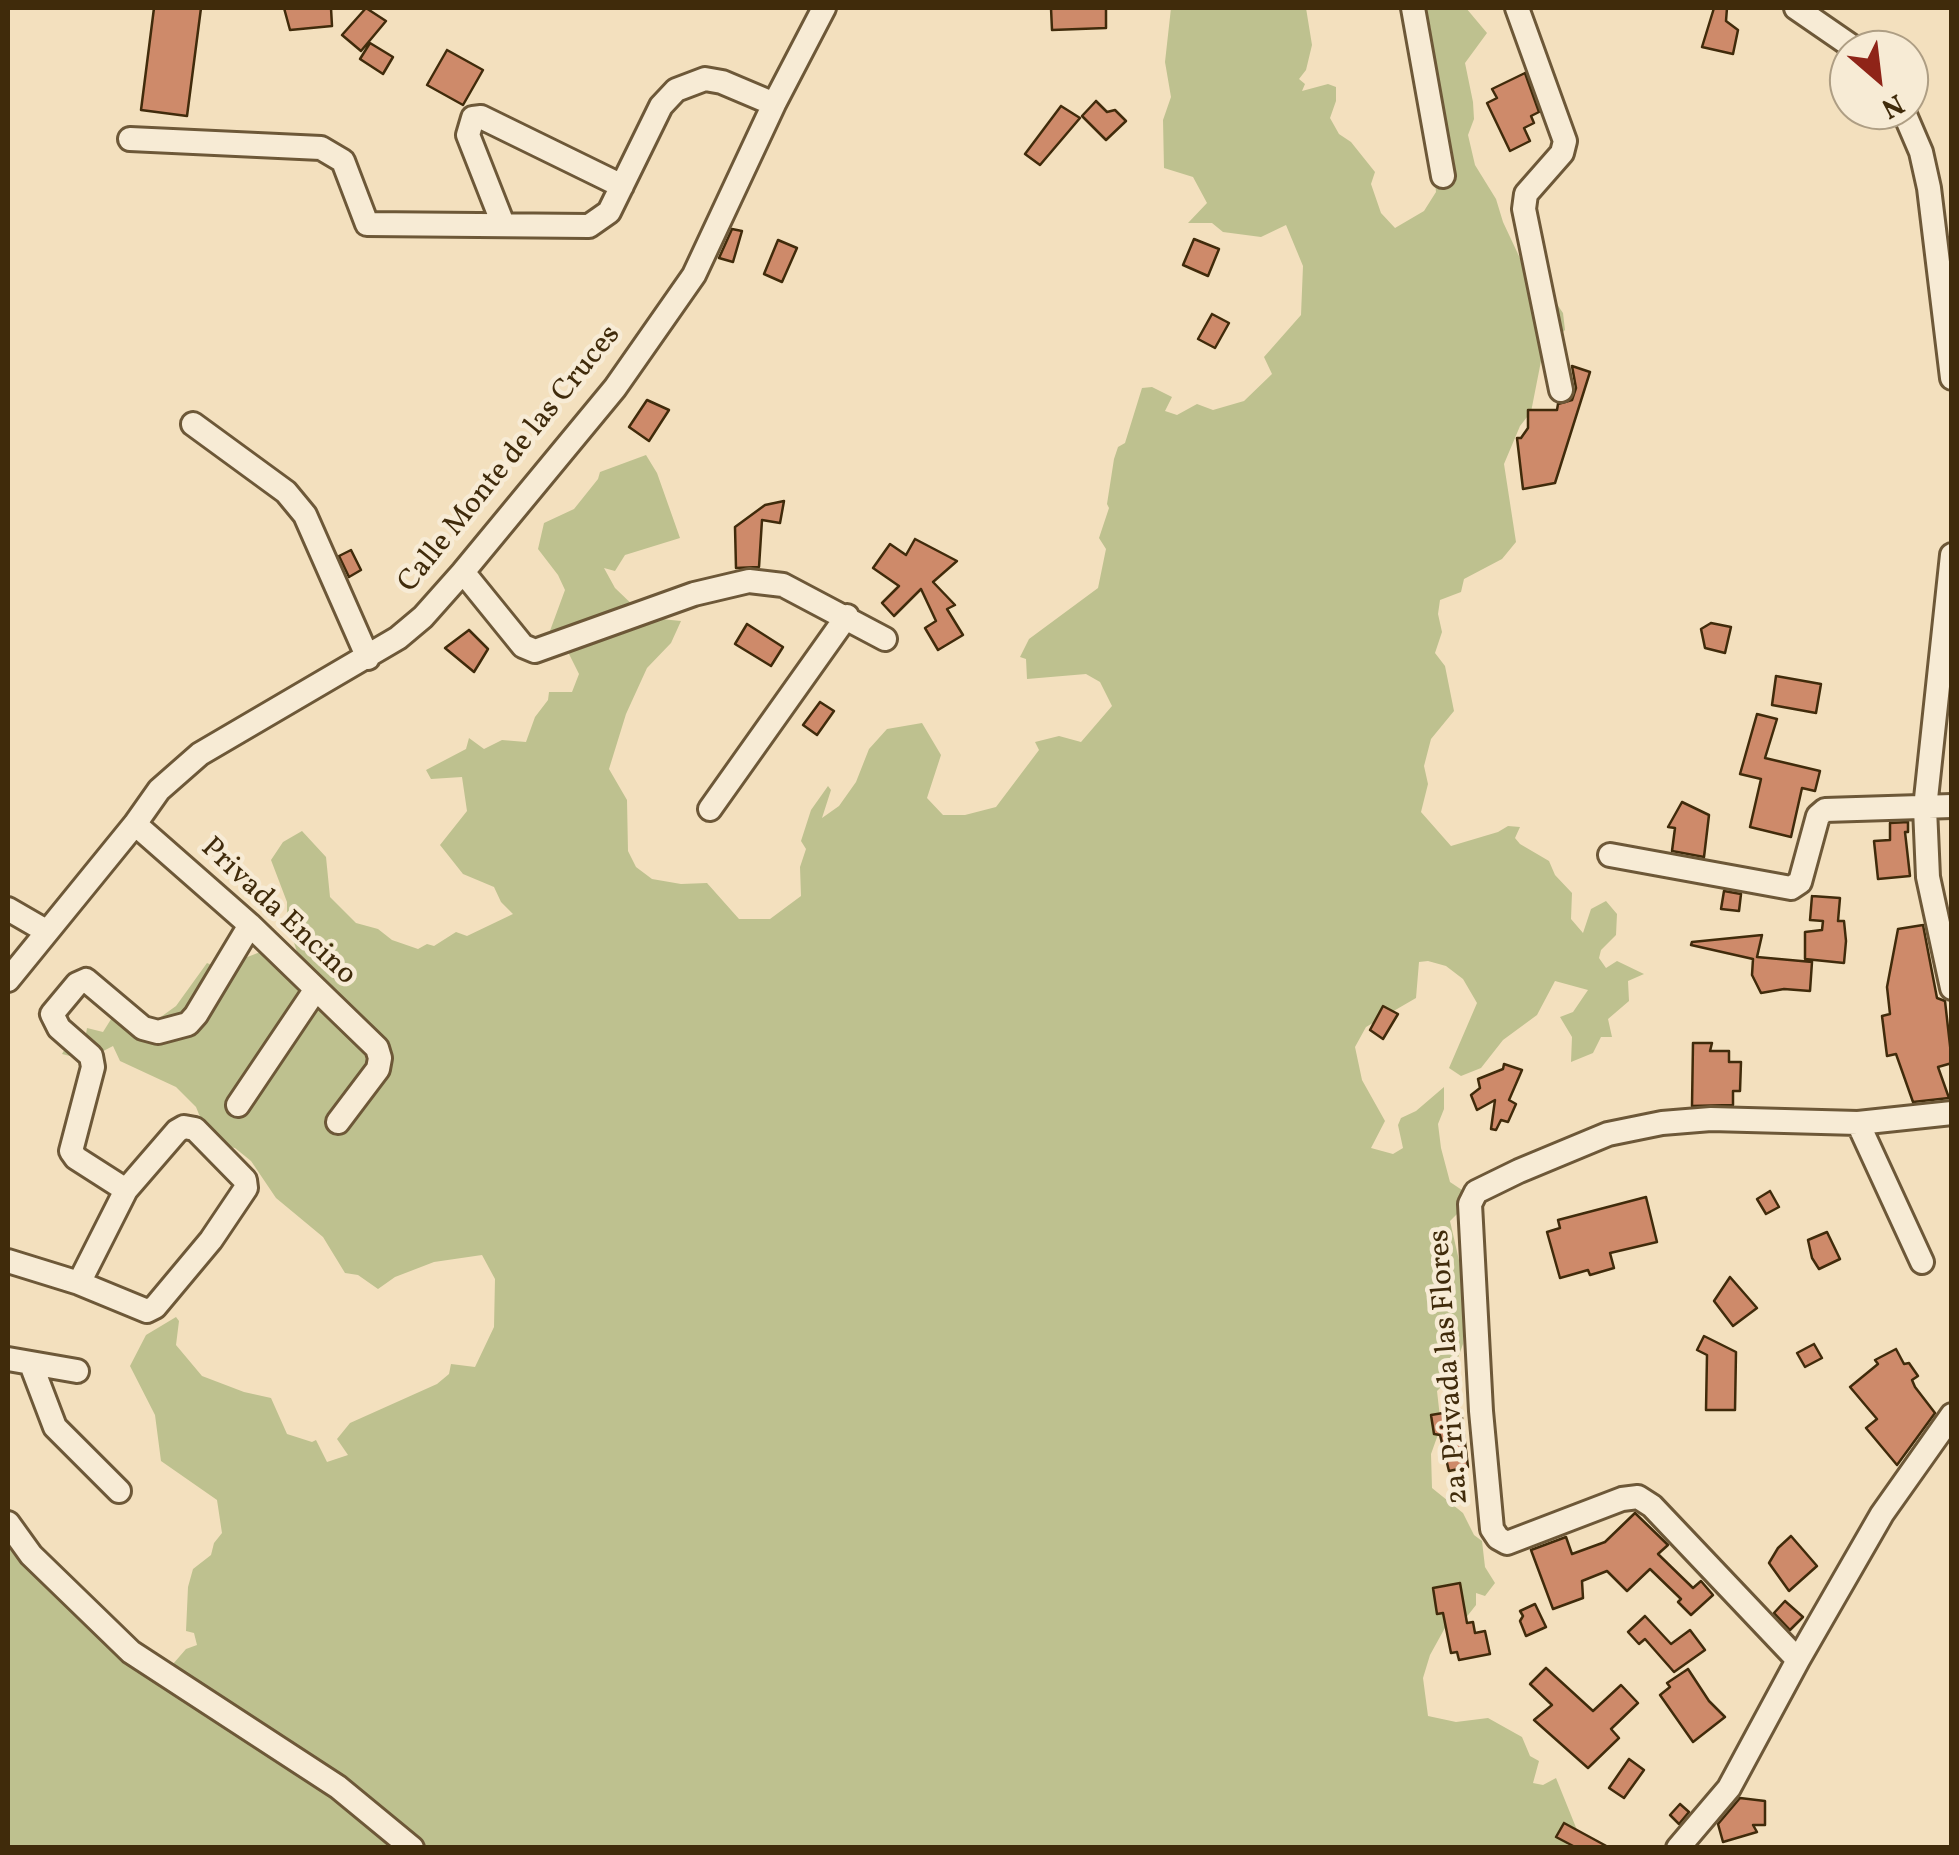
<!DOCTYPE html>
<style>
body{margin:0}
#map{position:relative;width:1959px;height:1855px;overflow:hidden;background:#f3e0be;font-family:Vollkorn,serif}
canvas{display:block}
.frame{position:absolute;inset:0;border:10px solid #402b0b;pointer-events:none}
.north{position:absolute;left:1829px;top:30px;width:100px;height:100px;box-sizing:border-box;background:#f7ebd5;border:2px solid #ae9e84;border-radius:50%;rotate:152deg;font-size:28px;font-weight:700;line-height:40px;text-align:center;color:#402b0b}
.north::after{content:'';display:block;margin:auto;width:35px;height:45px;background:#8f2418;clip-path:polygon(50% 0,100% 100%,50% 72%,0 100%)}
</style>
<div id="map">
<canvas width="1959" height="1855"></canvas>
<div class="frame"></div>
<div class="north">N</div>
</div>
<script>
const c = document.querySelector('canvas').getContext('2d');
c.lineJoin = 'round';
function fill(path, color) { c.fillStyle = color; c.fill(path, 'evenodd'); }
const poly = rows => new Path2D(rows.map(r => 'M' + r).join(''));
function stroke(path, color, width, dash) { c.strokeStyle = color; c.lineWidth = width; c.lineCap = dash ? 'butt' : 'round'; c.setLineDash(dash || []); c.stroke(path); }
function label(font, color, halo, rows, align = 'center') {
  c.font = font + ' Vollkorn,serif'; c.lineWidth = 9; c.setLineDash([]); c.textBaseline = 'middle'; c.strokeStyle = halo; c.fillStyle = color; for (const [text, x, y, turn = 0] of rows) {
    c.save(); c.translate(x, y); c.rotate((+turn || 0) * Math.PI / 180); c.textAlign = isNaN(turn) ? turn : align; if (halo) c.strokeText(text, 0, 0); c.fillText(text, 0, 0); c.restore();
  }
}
fill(poly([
 [1171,8,1306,8,1312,45,1306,70,1299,79,1305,84,1302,91,1328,84,1336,87,1336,101,1330,118,1339,134,1351,142,1375,172,1371,184,1381,213,1395,228,1424,211,1436,192,1423,71,1431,29,1423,8,1466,8,1487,33,1465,63,1473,102,1474,119,1468,135,1475,165,1496,199,1503,222,1525,269,1539,278,1563,313,1565,330,1549,345,1549,359,1542,356,1531,412,1520,426,1504,464,1516,542,1502,559,1464,579,1461,592,1440,600,1438,614,1442,632,1435,653,1445,666,1454,711,1431,739,1424,766,1428,784,1421,812,1451,846,1498,832,1508,826,1520,827,1515,838,1520,844,1549,861,1555,875,1572,893,1571,919,1583,933,1591,909,1606,901,1617,914,1616,935,1601,950,1599,958,1606,968,1617,961,1644,974,1628,981,1629,1001,1608,1019,1612,1037,1601,1037,1593,1053,1571,1062,1572,1037,1560,1017,1573,1012,1588,990,1555,981,1537,1015,1503,1040,1481,1068,1461,1076,1449,1068,1477,1003,1463,979,1446,966,1428,961,1419,962,1416,998,1366,1027,1355,1047,1362,1080,1385,1121,1371,1148,1393,1154,1403,1148,1398,1125,1401,1118,1416,1111,1444,1087,1444,1109,1438,1124,1441,1148,1450,1182,1465,1192,1464,1207,1450,1221,1463,1278,1463,1344,1451,1377,1437,1391,1441,1426,1431,1454,1432,1488,1463,1513,1474,1535,1482,1541,1485,1567,1495,1583,1485,1596,1476,1593,1476,1605,1465,1619,1446,1626,1430,1655,1423,1678,1428,1716,1456,1722,1488,1718,1522,1737,1530,1756,1539,1761,1533,1783,1543,1785,1556,1778,1577,1830,1566,1847,8,1847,8,1504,21,1534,50,1557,56,1571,109,1631,173,1664,186,1649,197,1645,194,1633,186,1631,188,1587,193,1569,211,1555,214,1543,222,1533,217,1500,161,1461,155,1415,130,1366,146,1335,176,1317,179,1321,176,1345,202,1376,244,1392,271,1398,287,1434,312,1442,316,1440,327,1462,348,1455,337,1439,350,1423,437,1384,449,1374,451,1364,475,1367,494,1327,495,1279,482,1255,434,1262,395,1277,378,1289,358,1275,345,1273,323,1237,276,1198,251,1161,235,1148,211,1144,196,1107,176,1087,120,1061,113,1046,86,1060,62,1054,66,1047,85,1040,87,1028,103,1032,113,1016,151,1024,176,1006,207,963,219,968,268,949,289,956,297,952,287,921,287,902,271,860,283,842,302,831,326,857,330,897,356,923,378,929,392,940,418,949,427,944,434,946,456,932,467,936,513,914,501,902,494,887,463,874,440,845,467,811,462,777,431,779,426,770,466,749,469,738,484,749,502,740,526,742,535,717,548,700,549,692,572,692,579,674,565,646,547,639,565,590,558,575,538,549,544,523,574,509,598,479,600,472,646,455,657,473,680,538,625,555,615,571,604,568,615,588,639,611,661,619,681,621,671,643,647,668,626,714,609,769,627,800,628,851,636,867,652,879,681,884,707,883,739,919,770,919,801,896,800,867,806,849,801,841,811,810,828,786,831,790,822,818,839,806,856,782,869,749,887,729,922,723,941,755,927,798,943,815,965,815,996,807,1039,750,1035,742,1059,736,1081,742,1112,706,1100,682,1086,674,1027,679,1026,659,1020,657,1029,639,1098,588,1106,549,1099,538,1109,508,1107,504,1114,459,1118,447,1125,443,1142,388,1152,387,1172,397,1165,411,1177,415,1197,404,1213,410,1244,401,1272,374,1264,357,1301,315,1303,266,1286,225,1261,237,1223,232,1212,223,1188,223,1207,203,1193,177,1164,168,1163,120,1171,97,1165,62]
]), '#bec18f');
const building = poly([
 [154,8,201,8,187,116,141,110,154,8],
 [284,8,331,8,332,26,290,30,284,8],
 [366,8,386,21,361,51,342,35,366,8],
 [1051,8,1106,8,1106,28,1052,30,1051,8],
 [1714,8,1727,8,1726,21,1738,30,1733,54,1702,47,1714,8],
 [370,43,393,57,383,74,360,59,370,43],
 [447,50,483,70,463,105,427,85,447,50],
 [1525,73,1539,112,1531,116,1534,123,1524,128,1530,141,1510,151,1487,103,1497,98,1492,89,1525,73],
 [1096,101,1107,112,1115,110,1126,121,1106,140,1082,116,1096,101],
 [1061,106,1080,118,1040,165,1025,154,1061,106],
 [732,229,742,231,733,262,719,258,732,229],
 [1194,239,1219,249,1208,276,1183,265,1194,239],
 [778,240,797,248,782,282,764,274,778,240],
 [1212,314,1229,323,1215,348,1198,339,1212,314],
 [1572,366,1590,372,1555,483,1523,489,1517,438,1521,438,1528,428,1528,410,1557,410,1558,404,1572,400,1576,388,1572,366],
 [647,400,669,410,649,441,629,427,647,400],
 [784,501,780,523,762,520,759,567,736,568,735,527,765,505,784,501],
 [915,539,957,561,933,582,955,605,947,609,963,635,938,650,925,628,936,621,921,589,894,616,882,603,899,586,873,568,890,544,906,555,915,539],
 [351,550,361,570,349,577,339,556,351,550],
 [1711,623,1731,627,1725,653,1705,648,1701,629,1711,623],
 [747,624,783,647,771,666,735,644,747,624],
 [469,630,488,649,474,672,445,648,469,630],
 [1776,676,1821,684,1816,713,1772,705,1776,676],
 [820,702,834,711,817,735,803,725,820,702],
 [1757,714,1777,719,1765,758,1820,771,1815,791,1802,788,1791,837,1750,827,1761,779,1740,774,1757,714],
 [1682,802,1709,815,1704,857,1672,851,1675,828,1668,827,1682,802],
 [1908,822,1908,832,1905,832,1910,876,1878,879,1874,841,1890,840,1890,823,1908,822],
 [1724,891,1741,894,1739,911,1721,909,1724,891],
 [1812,896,1840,898,1838,921,1844,921,1846,941,1844,963,1805,959,1805,932,1822,930,1823,921,1810,920,1812,896],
 [1923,925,1937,998,1945,1001,1952,1063,1938,1067,1949,1098,1913,1102,1896,1054,1887,1056,1882,1016,1890,1014,1887,987,1898,929,1923,925],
 [1762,935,1757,957,1812,962,1810,991,1784,989,1761,993,1752,975,1753,959,1691,945,1692,942,1762,935],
 [1383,1006,1398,1014,1383,1039,1370,1030,1383,1006],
 [1693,1043,1712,1043,1710,1051,1729,1051,1729,1062,1741,1062,1740,1091,1733,1091,1733,1105,1692,1106,1693,1043],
 [1504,1064,1522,1070,1509,1100,1516,1104,1508,1122,1501,1120,1496,1130,1491,1129,1495,1100,1477,1110,1471,1095,1480,1088,1478,1079,1503,1069,1504,1064],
 [1770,1191,1779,1207,1766,1214,1757,1199,1770,1191],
 [1646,1197,1657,1242,1610,1253,1614,1268,1590,1275,1588,1270,1560,1278,1547,1232,1560,1228,1558,1220,1646,1197],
 [1827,1232,1840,1259,1819,1269,1812,1258,1808,1240,1827,1232],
 [1730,1277,1757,1308,1733,1326,1714,1301,1730,1277],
 [1704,1336,1736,1352,1735,1410,1706,1410,1707,1355,1697,1350,1704,1336],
 [1814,1344,1822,1358,1805,1367,1797,1353,1814,1344],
 [1896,1349,1904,1364,1909,1363,1918,1376,1912,1380,1915,1387,1935,1413,1897,1465,1866,1428,1877,1419,1850,1387,1878,1364,1875,1360,1896,1349],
 [1461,1410,1468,1467,1449,1471,1440,1435,1434,1434,1431,1415,1461,1410],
 [1635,1513,1668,1545,1658,1554,1693,1588,1701,1581,1713,1595,1691,1615,1678,1602,1681,1599,1650,1569,1627,1591,1607,1571,1582,1581,1583,1598,1553,1609,1531,1550,1566,1537,1572,1554,1605,1542,1635,1513],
 [1791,1536,1817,1566,1789,1591,1769,1563,1778,1548,1791,1536],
 [1460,1583,1467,1623,1473,1622,1475,1633,1485,1631,1490,1654,1459,1660,1457,1652,1451,1653,1443,1613,1437,1614,1433,1588,1460,1583],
 [1785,1601,1803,1617,1790,1630,1774,1613,1785,1601],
 [1535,1604,1546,1627,1526,1636,1520,1621,1523,1616,1520,1611,1535,1604],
 [1645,1616,1671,1644,1690,1630,1705,1650,1674,1672,1645,1639,1639,1644,1628,1632,1645,1616],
 [1546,1668,1593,1711,1621,1685,1638,1703,1611,1729,1619,1738,1588,1768,1534,1720,1552,1705,1530,1684,1546,1668],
 [1688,1669,1709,1701,1725,1717,1693,1742,1660,1695,1670,1687,1667,1683,1688,1669],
 [1629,1759,1644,1770,1624,1798,1609,1788,1629,1759],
 [1740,1798,1765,1801,1765,1825,1753,1825,1757,1832,1723,1842,1718,1824,1740,1798],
 [1680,1804,1689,1812,1679,1824,1670,1815,1680,1804],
 [1564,1823,1610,1848,1577,1848,1556,1837,1564,1823]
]);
fill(building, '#ce8a6a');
stroke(building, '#402b0b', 2.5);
const minor = poly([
 [1413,8,1443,176],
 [1517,8,1565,141,1562,153,1526,194,1524,209,1561,390],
 [1796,8,1857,50],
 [1903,110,1921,152,1929,188,1952,378],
 [130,139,321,148,343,161,367,224,589,226,609,212,661,106,676,90,705,79,722,82,774,104],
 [503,224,468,135,473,118,481,117,622,186],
 [193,424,286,492,305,515,368,658],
 [1952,555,1925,808,1928,877,1952,988],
 [463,572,523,646,535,651,694,594,749,581,783,585,885,639],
 [710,809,847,616],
 [135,824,250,925,377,1048,380,1058,378,1069,338,1122],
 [1610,855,1791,888,1800,882,1818,816,1825,810,1952,806],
 [8,909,46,931],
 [8,980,135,824,159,790,200,754,398,638,423,617,463,572,615,388,694,275,774,104,824,8],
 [238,1105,316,989],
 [1952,1113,1858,1123,1711,1119,1662,1123,1608,1134,1519,1171,1476,1192,1470,1204,1481,1411,1492,1529,1498,1538,1507,1543,1622,1499,1638,1497,1652,1506,1798,1660,1882,1514,1952,1415],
 [1858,1123,1922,1262],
 [126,1190,76,1158,71,1151,93,1067,91,1056,59,1028,52,1014,77,984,86,980,143,1028,158,1032,188,1024,196,1015,250,925],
 [8,1261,79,1283,147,1311,155,1307,211,1240,246,1188,245,1180,195,1129,184,1127,177,1131,126,1190,79,1283],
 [8,1359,77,1371],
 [31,1364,55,1427,119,1491],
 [8,1523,31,1555,131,1652,338,1787,412,1848],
 [1678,1848,1729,1788,1798,1660]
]);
stroke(minor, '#6d5838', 28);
stroke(minor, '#f7ebd5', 22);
label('30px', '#402b0b', '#f7ebd5', [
 ["Calle Monte de las Cruces",511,460,-51],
 ["Privada Encino",277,913,43],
 ["2a. Privada las Flores",1451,1367,-94]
]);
</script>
